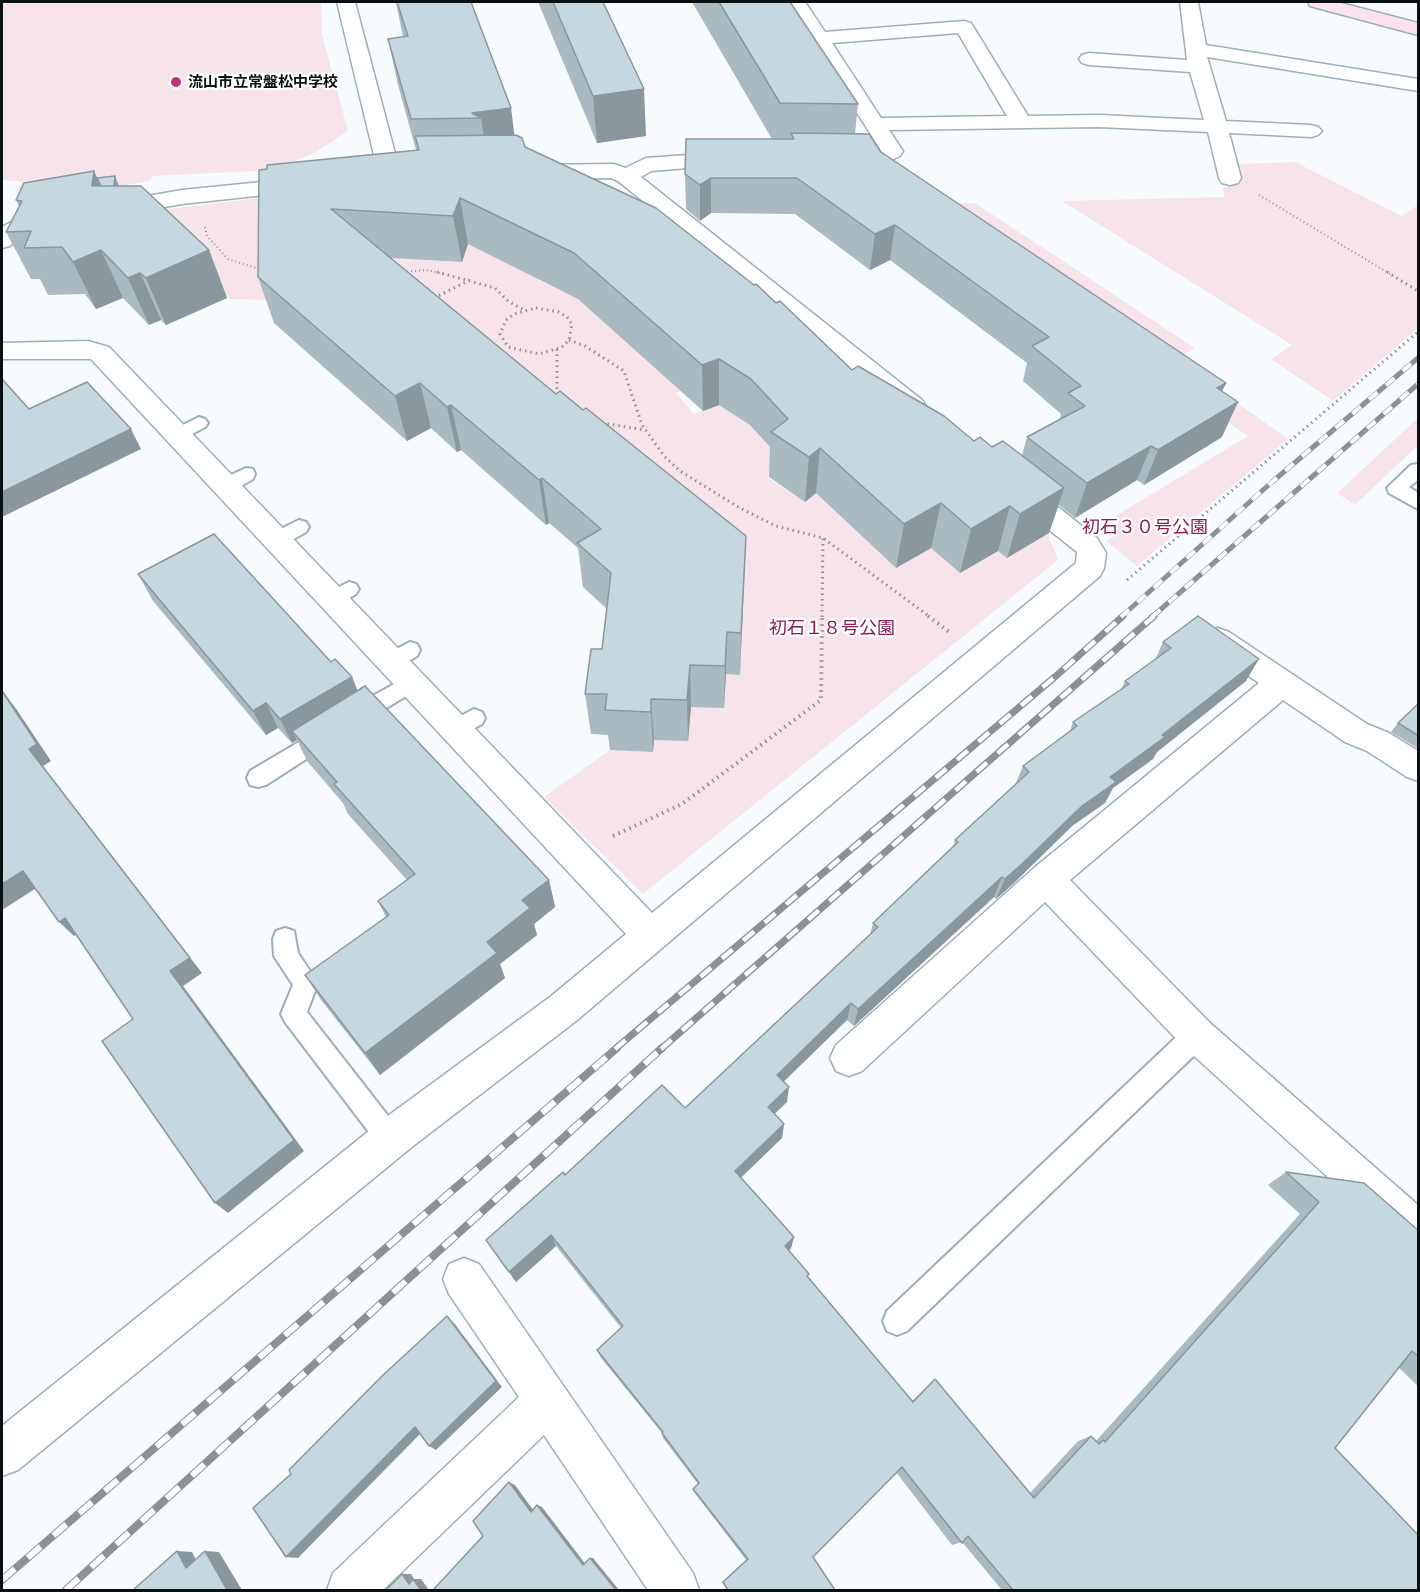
<!DOCTYPE html>
<meta charset="utf-8">
<style>
body{margin:0}
#map{position:relative;width:1420px;height:1592px;overflow:hidden;background:#f8fbfd;font-family:Lato,sans-serif}
canvas{display:block}
.frame{position:absolute;inset:0;border:3px solid #0a1113;pointer-events:none}
</style>
<div id="map">
<canvas width="1420" height="1592"></canvas>
<div class="frame"></div>
</div>
<script>
const c = document.querySelector('canvas').getContext('2d');
c.lineJoin = 'round';
function fill(path, color) { c.fillStyle = color; c.fill(path, 'evenodd'); }
const poly = rows => new Path2D(rows.map(r => 'M' + r).join(''));
function stroke(path, color, width, dash) { c.strokeStyle = color; c.lineWidth = width; c.lineCap = dash ? 'butt' : 'round'; c.setLineDash(dash || []); c.stroke(path); }
function label(font, color, halo, rows, align = 'center') {
  c.font = font + ' Lato,"Noto Sans JP",sans-serif'; c.lineWidth = 4.5; c.setLineDash([]); c.textBaseline = 'middle'; c.strokeStyle = halo; c.fillStyle = color; for (const [text, x, y, turn = 0] of rows) {
    c.save(); c.translate(x, y); c.rotate((+turn || 0) * Math.PI / 180); c.textAlign = isNaN(turn) ? turn : align; if (halo) c.strokeText(text, 0, 0); c.fillText(text, 0, 0); c.restore();
  }
}
fill(poly([
 [2,2,321,2,322,34,348,131,314,153,275,170,152,176,151,181,119,186,70,183,16,191,22,182,2,180],
 [1295,162,1402,216,1418,205,1418,328,1333,401,1271,359,1292,345,1062,201,1224,197,1223,188,1240,182,1236,164],
 [875,177,915,202,975,203,1195,348,1176,359,1288,439,1137,566,1106,541,1116,535,1102,524,1248,436],
 [274,196,354,245,424,260,462,262,464,243,473,243,472,246,491,247,549,272,538,280,559,290,582,274,696,386,676,393,694,414,726,398,786,464,768,478,804,501,823,488,887,528,866,540,896,568,913,558,921,538,960,573,998,551,1008,558,1048,534,1058,560,643,894,544,797,610,750,653,752,654,740,688,741,691,707,726,674,740,675,744,580,267,300,230,299,132,214],
 [1418,418,1418,445,1355,505,1337,493]
]), '#f6e4ea');
const lane = poly([
 [199,417,205,419,208,423,205,427,183,439,171,439,168,435,171,431,199,417],
 [1418,464,1418,480,1409,487,1418,493,1418,509,1389,493,1387,488,1411,465,1418,464],
 [246,468,253,469,255,474,253,479,232,491,218,491,216,486,218,481,246,468],
 [299,520,306,522,309,527,306,532,283,545,269,545,266,540,269,535,299,520],
 [349,582,356,584,359,589,356,594,339,604,332,607,325,604,322,599,325,594,349,582],
 [410,642,417,644,420,650,417,656,399,667,392,669,385,667,382,661,385,655,410,642],
 [412,674,419,676,423,682,419,688,362,723,354,726,346,723,343,717,346,711,412,674],
 [474,709,482,712,485,718,482,724,456,738,448,735,445,729,448,723,474,709],
 [326,726,334,729,337,735,334,741,266,785,258,787,250,785,247,778,250,771,326,726],
 [285,928,294,931,298,953,318,983,307,1012,399,1130,403,1139,399,1148,390,1152,381,1148,285,1022,281,1014,293,985,274,956,273,939,276,931,285,928],
 [1197,1023,1206,1026,1210,1035,1206,1044,907,1331,897,1335,887,1331,883,1321,887,1311,1188,1026,1197,1023]
]);
const street = poly([
 [337,2,355,2,401,176,398,181,390,183,382,181,379,176,337,2],
 [787,2,805,2,825,32,964,21,971,23,1028,116,1099,115,1204,120,1190,72,1089,65,1082,63,1079,59,1082,55,1089,53,1187,60,1180,2,1198,2,1206,45,1418,79,1418,91,1207,57,1226,121,1311,125,1318,127,1322,131,1318,135,1311,137,1229,133,1241,178,1238,183,1230,185,1222,183,1219,178,1208,132,1099,127,889,130,903,151,900,156,876,167,843,167,835,165,832,160,835,155,872,153,880,149,787,2],
 [958,33,1007,116,881,118,832,43,958,33],
 [729,152,737,154,740,159,737,164,651,171,641,177,922,400,926,406,922,412,913,415,904,412,618,181,611,178,533,179,525,177,522,172,525,167,533,165,614,164,625,168,646,158,729,152],
 [302,178,310,180,313,185,310,190,182,204,113,216,105,214,102,209,105,204,113,202,182,190,302,178],
 [50,213,58,215,61,220,58,225,29,231,17,237,10,246,2,248,2,227,15,220,50,213],
 [88,341,109,347,652,913,1076,563,1077,552,1009,498,1005,491,1009,484,1019,481,1029,484,1097,538,1106,553,1104,568,1100,576,576,1021,413,1146,18,1470,2,1476,2,1426,385,1118,550,997,626,934,91,359,2,359,2,343,88,341],
 [1218,628,1229,632,1367,724,1389,733,1418,751,1418,781,1407,777,1367,751,1345,742,1283,700,1070,880,1210,1023,1418,1205,1418,1252,1404,1246,1184,1047,1045,902,862,1071,849,1076,836,1071,830,1058,836,1045,1034,868,1259,683,1207,648,1203,640,1207,632,1218,628],
 [464,1258,479,1264,693,1573,699,1590,648,1590,544,1435,383,1590,327,1590,333,1573,519,1397,449,1294,443,1279,449,1264,464,1258]
]);
const secondary = poly([
 [1308,2,1337,2,1418,23,1418,35,1310,6,1308,2]
]);
stroke(lane, '#9db0b7', 4);
stroke(street, '#9db0b7', 3);
stroke(secondary, '#9db0b7', 3);
stroke(poly([
 [1259,195,1390,274],
 [205,227,207,236,228,259,262,270],
 [403,272,426,270,445,274]
]), '#8e9294', 2, [1, 3]);
stroke(poly([
 [437,272,495,288,508,301,524,310],
 [1387,272,1418,291],
 [434,298,470,280],
 [536,308,559,312,567,317,572,324,569,340,562,347,539,354,508,347,500,334,506,320,514,314,536,308],
 [569,340,585,346,624,371,642,425,664,456,680,471,740,508,776,526,823,538,930,617],
 [557,349,557,396],
 [602,423,645,430],
 [1127,580,1418,332],
 [822,617,823,538]
]), '#8e9294', 3, [1.5, 4]);
stroke(poly([
 [928,616,952,634],
 [613,836,682,804,821,700,822,616]
]), '#8e9294', 4, [1.5, 4.5]);
fill(lane, '#fff');
fill(street, '#fff');
fill(secondary, '#fbe2ec');
const railFar2 = poly([
 [1121,617,1272,482,1418,358],
 [1152,617,1418,384]
]);
const railFar1 = poly([
 [615,1049,1056,676,1123,616],
 [661,1049,1154,616]
]);
const rail = poly([
 [2,1580,617,1048],
 [66,1590,662,1048]
]);
stroke(railFar2, '#8c9193', 5);
stroke(railFar1, '#8c9193', 7);
stroke(rail, '#8c9193', 8);
stroke(railFar2, '#fff', 4, [11]);
stroke(railFar1, '#fff', 4.5, [14]);
stroke(rail, '#fff', 6, [17]);
fill(poly([
 [396,2,471,2,514,135,525,147,776,303,852,370,974,441,1022,455,1027,437,1060,419,1061,414,1023,381,1027,363,890,260,870,270,795,214,711,213,700,221,686,209,685,174,772,139,692,2,790,2,858,104,855,134,1226,383,1222,391,1222,437,1144,485,1137,480,1075,518,1059,505,1049,533,1007,558,998,551,960,573,931,548,896,568,816,493,805,502,769,477,770,447,750,425,719,405,703,411,578,299,468,244,462,262,391,258,556,394,583,410,746,536,740,675,726,674,724,708,691,707,688,741,654,740,653,752,610,750,608,735,591,734,585,694,602,649,607,609,583,587,578,548,549,523,546,525,461,450,457,452,431,428,407,441,274,323,258,277,259,170,416,150,398,85,388,39,403,37],
 [538,2,603,2,646,136,597,143],
 [94,171,97,178,119,186,209,250,227,298,166,325,161,320,149,325,123,298,96,309,85,294,48,295,40,279,31,279,6,232,19,206,16,200],
 [138,574,331,662,352,677,357,690,549,880,555,907,534,924,537,935,500,964,505,978,380,1075,321,1000,305,975,386,917,378,901,407,880,348,814,343,803,307,761,297,740,292,743,278,728,266,735,153,601],
 [1163,642,1246,681,1157,752,1153,759,1113,788,1105,803,1072,826,1015,882,996,899,994,897,854,1026,847,1020,783,1082,787,1102,774,1114,784,1124,782,1138,741,1178,794,1237,791,1248,789,1251,809,1274,808,1277,912,1401,935,1379,1030,1493,1078,1441,1091,1436,1096,1441,1300,1214,1268,1185,1286,1172,1419,1231,1419,1387,1399,1368,1335,1448,1419,1590,1002,1590,962,1542,952,1545,896,1472,728,1590,722,1582,746,1560,694,1492,693,1489,698,1484,663,1438,662,1433,601,1358,597,1350,621,1328,556,1246,516,1282,486,1240,565,1175,685,1108,870,935,873,923,953,847,955,840,1015,785,1023,766,1070,731,1073,722,1121,690,1125,681,1155,660],
 [1419,703,1419,749,1391,732,1398,723]
]), '#a9bac1');
fill(poly([
 [644,89,646,136,597,143,593,96],
 [511,108,517,155,487,159,481,118,472,113],
 [94,171,103,191,113,189,115,176,119,186,117,199,107,201,115,218,113,233,100,202,56,210,52,200,95,192,92,186],
 [711,178,711,213,700,221,700,185],
 [460,198,468,244,462,262,453,216],
 [895,225,890,260,870,270,875,234],
 [101,250,123,298,96,309,73,262],
 [209,250,227,298,166,325,146,278],
 [140,273,161,320,149,325,128,278],
 [719,359,719,405,703,411,702,365],
 [420,383,431,428,407,441,395,396],
 [1226,383,1210,418,1217,388],
 [1238,402,1222,437,1144,485,1158,450],
 [451,405,461,450,457,452,447,407],
 [131,429,141,449,2,517,2,492],
 [1151,446,1137,480,1075,518,1087,483],
 [820,448,816,493,805,502,809,457],
 [542,478,549,523,546,525,539,480],
 [1064,488,1049,533,1007,558,1020,514],
 [941,503,931,548,896,568,904,524],
 [1010,506,998,551,960,573,971,529],
 [746,536,744,580,740,675,741,633],
 [727,632,726,674,724,708,725,666],
 [1259,659,1246,681,1157,752,1153,759,1113,788,1105,803,1072,826,1015,882,996,899,1005,879,1110,777],
 [690,665,691,707,688,741,687,700],
 [352,677,362,701,292,731,297,740,292,743,280,719],
 [2,690,17,710,51,761,43,766,202,973,183,986,304,1151,228,1213,215,1203,170,971,29,749],
 [651,699,654,740,653,752,651,712],
 [266,703,278,728,266,735,253,711],
 [23,871,38,887,2,910,2,884],
 [1002,877,994,897,854,1026,858,1009],
 [549,880,555,907,534,924,537,935,500,964,505,978,380,1075,365,1053,487,942,522,900],
 [65,918,79,933,74,936,59,922],
 [851,1003,847,1020,775,1090,777,1075],
 [789,1087,787,1102,766,1122,768,1107],
 [784,1124,782,1138,734,1184,735,1171],
 [551,1235,556,1246,516,1282,509,1272],
 [794,1237,791,1248,782,1257,785,1246],
 [447,1316,454,1323,502,1387,436,1450,429,1446],
 [415,1427,423,1431,298,1558,286,1557],
 [509,1482,515,1485,536,1514,531,1512],
 [537,1505,542,1507,587,1566,583,1565],
 [177,1551,192,1552,201,1569,186,1568],
 [205,1551,219,1552,242,1590,227,1590],
 [590,1558,593,1558,619,1590,616,1590],
 [402,1574,411,1574,414,1579,421,1579,429,1590,421,1590,409,1584]
]), '#8a979d');
const building = poly([
 [397,2,471,2,511,108,472,113,481,118,411,119,388,39,408,36,397,2],
 [553,2,603,2,644,89,593,96,553,2],
 [719,2,790,2,858,104,780,103,719,2],
 [791,133,869,134,881,152,1226,383,1217,388,1238,402,1158,450,1151,446,1087,483,1027,437,1085,406,1068,393,1081,386,1032,346,1049,337,895,225,875,234,797,178,711,178,700,185,685,174,686,139,794,139,791,133],
 [516,135,522,138,525,147,656,208,754,285,756,284,776,303,780,301,852,370,858,366,944,416,974,441,980,437,992,447,1003,441,1064,488,1020,514,1010,506,971,529,941,503,904,524,820,448,809,457,771,432,788,419,751,379,719,359,702,365,574,253,460,198,453,216,331,209,556,394,560,391,583,410,586,408,746,536,741,633,727,632,725,666,690,665,687,700,651,699,651,712,605,710,607,694,585,694,591,649,602,649,611,573,577,543,601,529,542,478,539,480,451,405,447,407,420,383,395,396,258,277,259,170,267,169,267,165,419,150,415,136,516,135],
 [94,171,92,186,141,186,209,250,146,278,140,273,128,278,101,250,73,262,62,247,24,248,31,231,6,232,22,201,16,200,24,183,94,171],
 [115,176,114,186,101,186,97,178,115,176],
 [2,379,29,409,87,382,131,429,2,492,2,379],
 [214,534,331,662,335,659,352,677,280,719,266,703,253,711,138,574,214,534],
 [1198,616,1259,659,1162,735,1165,737,1110,777,1116,782,1082,806,1023,863,1005,879,1002,877,858,1009,851,1003,777,1075,789,1087,768,1107,784,1124,735,1171,794,1237,785,1246,809,1274,807,1276,913,1402,935,1379,1034,1498,1091,1436,1099,1444,1103,1440,1105,1442,1319,1202,1286,1172,1364,1183,1419,1231,1419,1357,1412,1351,1335,1448,1419,1536,1419,1590,1013,1590,968,1536,962,1543,902,1467,813,1557,835,1590,728,1590,723,1582,748,1559,693,1489,699,1483,662,1433,663,1432,597,1350,623,1326,551,1235,509,1272,486,1240,563,1172,565,1175,662,1085,685,1108,878,927,873,923,958,842,955,840,1029,772,1023,766,1077,726,1073,722,1129,684,1125,681,1171,648,1163,642,1198,616],
 [365,686,549,880,522,900,530,908,487,942,497,953,365,1053,305,975,389,915,378,901,415,874,334,784,337,782,292,731,365,686],
 [2,691,37,744,29,749,190,958,170,971,294,1140,215,1203,102,1041,133,1019,65,918,59,922,23,871,2,884,2,691],
 [1419,703,1419,736,1398,723,1419,703],
 [447,1316,496,1381,429,1446,415,1427,286,1557,253,1508,291,1474,289,1470,381,1377,447,1316],
 [509,1482,531,1512,537,1505,583,1565,590,1558,616,1590,433,1590,483,1536,473,1521,509,1482],
 [177,1551,186,1568,205,1551,227,1590,133,1590,177,1551],
 [402,1574,409,1584,413,1579,421,1590,386,1590,402,1574]
]);
fill(building, '#c5d8e0');
stroke(building, '#8a979d', 1.5);
for (const [x, y, r, color] of [
 [176,82,6,"#ba3475"]
]) { const dot = new Path2D(); dot.arc(x, y, r, 0, 2 * Math.PI); c.fillStyle = color; c.fill(dot); stroke(dot, '#fff', 2); }
label('bold 15px', '#0a1113', '#fff', [
 ["流山市立常盤松中学校",188,82]
], 'left');
label('18px', '#881c53', '#fff', [
 ["初石３０号公園",1145,527],
 ["初石１８号公園",832,628]
]);
</script>
